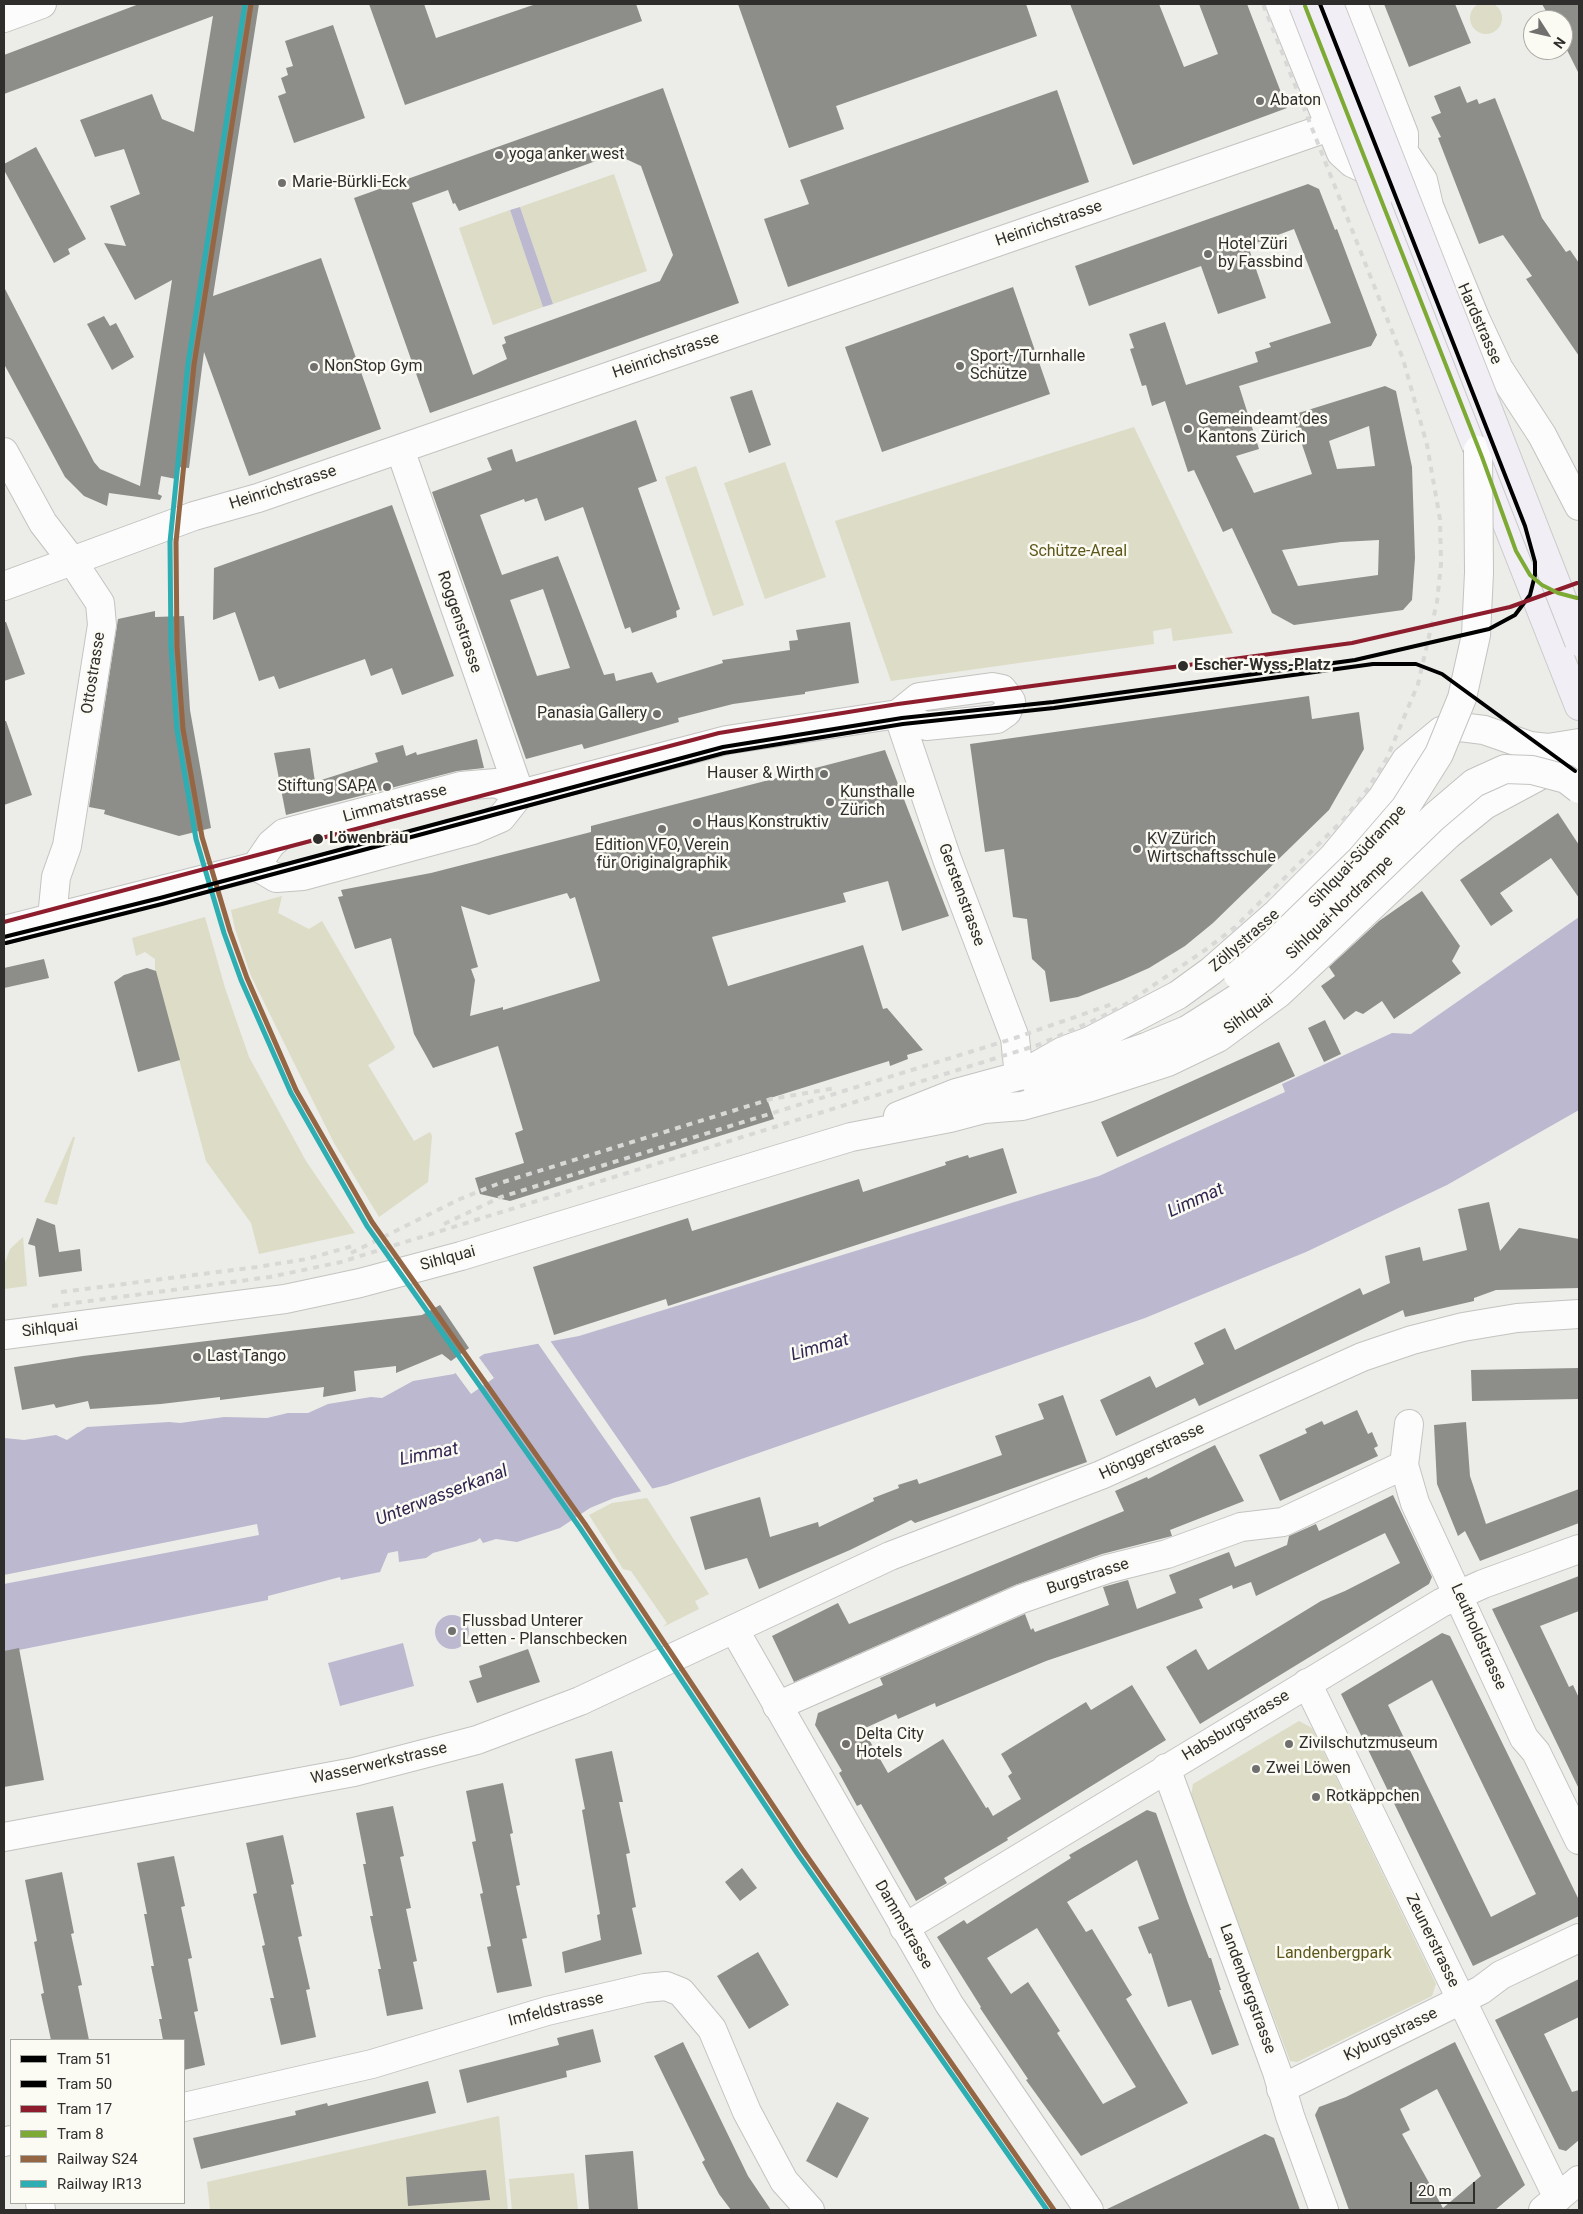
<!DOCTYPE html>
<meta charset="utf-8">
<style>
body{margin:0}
#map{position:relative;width:1583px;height:2214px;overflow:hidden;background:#ecece8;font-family:Roboto,sans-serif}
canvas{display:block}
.frame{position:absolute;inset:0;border:5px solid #2f2e2c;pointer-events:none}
.legend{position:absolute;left:10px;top:2039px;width:175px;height:165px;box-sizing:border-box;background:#fbfbf3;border:1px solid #a9a9a3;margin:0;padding:6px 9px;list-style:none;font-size:15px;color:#2f2e2c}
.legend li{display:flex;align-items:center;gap:10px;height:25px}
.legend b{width:25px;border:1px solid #a9a9a3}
.north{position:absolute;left:1523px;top:10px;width:50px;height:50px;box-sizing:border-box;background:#fbfbf3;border:1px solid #a9a9a3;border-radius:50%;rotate:125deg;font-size:14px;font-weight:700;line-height:20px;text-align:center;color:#2f2e2c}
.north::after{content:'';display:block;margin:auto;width:18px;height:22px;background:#71706e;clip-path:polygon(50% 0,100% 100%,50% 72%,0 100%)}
.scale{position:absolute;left:1410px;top:2182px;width:65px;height:22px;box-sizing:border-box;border:2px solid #2f2e2c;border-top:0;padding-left:6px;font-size:15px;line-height:18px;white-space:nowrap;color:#2f2e2c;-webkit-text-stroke:4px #fbfbf3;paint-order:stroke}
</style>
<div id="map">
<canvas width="1583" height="2214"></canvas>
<div class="frame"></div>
<ul class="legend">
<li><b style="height:6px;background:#000"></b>Tram 51</li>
<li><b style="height:6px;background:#000"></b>Tram 50</li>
<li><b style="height:6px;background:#8d1d2c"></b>Tram 17</li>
<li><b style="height:6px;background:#7daa34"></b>Tram 8</li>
<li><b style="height:6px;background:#946644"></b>Railway S24</li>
<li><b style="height:6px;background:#2caeb3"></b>Railway IR13</li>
</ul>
<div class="north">N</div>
<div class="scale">20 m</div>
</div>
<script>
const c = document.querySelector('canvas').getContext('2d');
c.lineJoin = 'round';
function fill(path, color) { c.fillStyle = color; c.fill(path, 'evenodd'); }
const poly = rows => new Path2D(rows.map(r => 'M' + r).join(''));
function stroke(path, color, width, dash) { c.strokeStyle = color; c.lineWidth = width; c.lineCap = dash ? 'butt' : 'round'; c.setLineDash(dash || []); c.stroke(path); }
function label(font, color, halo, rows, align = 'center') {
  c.font = font + ' Roboto,sans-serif'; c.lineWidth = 5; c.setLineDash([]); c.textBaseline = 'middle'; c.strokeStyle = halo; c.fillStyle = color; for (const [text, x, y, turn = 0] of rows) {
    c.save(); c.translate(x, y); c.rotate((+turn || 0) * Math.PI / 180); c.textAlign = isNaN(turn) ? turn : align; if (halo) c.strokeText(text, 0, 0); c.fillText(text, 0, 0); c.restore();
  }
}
fill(poly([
 '1470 18a16 16 0 1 1 32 0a16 16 0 1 1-32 0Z',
 [614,174,647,271,553,304,520,207],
 [510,210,543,307,493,325,459,228],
 [1134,427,1233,633,1173,641,1171,628,1153,631,1154,644,891,681,835,521],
 [785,462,826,577,765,599,724,483],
 [696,466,744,605,713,616,665,477],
 [282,896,278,913,309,929,322,921,395,1047,393,1050,368,1065,414,1141,430,1132,432,1136,428,1182,379,1217,334,1143,301,1077,251,976,235,929,231,910],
 [205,917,225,988,249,1057,306,1161,355,1233,259,1254,251,1223,206,1161,155,969,155,959,145,952,136,956,132,938],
 [73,1137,75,1137,57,1205,44,1202],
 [23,1237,27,1286,4,1289,4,1265,10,1249],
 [647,1498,709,1594,695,1601,699,1609,663,1627,667,1623,631,1571,623,1569,589,1515,612,1503],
 [1299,1721,1312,1728,1436,1984,1432,1996,1297,2062,1290,2061,1191,1796,1193,1784],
 [499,2116,508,2210,210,2210,207,2182],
 [574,2173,578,2210,512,2210,509,2179]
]), '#dddcc6');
fill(poly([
 [520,207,553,304,543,307,510,210],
 [1579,917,1579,1110,1447,1185,1306,1252,1145,1318,667,1485,614,1498,590,1508,560,1528,517,1542,496,1539,483,1543,480,1538,476,1541,433,1553,426,1558,399,1562,398,1551,388,1553,380,1572,341,1580,340,1577,268,1596,268,1600,4,1653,4,1584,259,1535,257,1524,4,1575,4,1438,24,1440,56,1435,67,1440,87,1427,169,1422,180,1423,224,1417,267,1418,288,1413,308,1413,328,1404,371,1397,382,1398,413,1381,454,1374,484,1354,579,1336,1099,1176,1285,1092,1282,1084,1392,1033,1411,1034],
 '435 1632a17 17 0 1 1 34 0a17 17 0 1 1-34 0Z',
 [403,1643,414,1686,340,1706,328,1663]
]), '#bcb8cf');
fill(poly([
 [549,1339,654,1491,643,1494,537,1342],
 [478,1356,494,1378,471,1394,454,1371]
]), '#ecece8');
fill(poly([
 [139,4,259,4,213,296,321,258,381,429,249,476,204,352,189,468,177,467,176,479,161,476,158,494,162,496,160,500,109,493,107,506,84,496,65,477,4,364,4,287,94,462,100,469,140,486,172,280,135,300,104,243,126,246,110,206,140,194,124,149,95,157,80,120,152,94,162,119,194,132,213,16,4,94,4,55],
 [369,4,424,4,436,38,536,4,636,4,642,21,405,105],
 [738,4,1026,4,1037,36,836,106,844,129,789,148],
 [1070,4,1159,4,1184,67,1218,54,1199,4,1247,4,1287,108,1133,165],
 [1384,4,1455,4,1471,43,1409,67],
 [1542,4,1579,4,1579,74,1563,42,1563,20,1551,20],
 [333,25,365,118,294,143,278,96,286,93,281,78,288,75,286,68,293,66,285,41],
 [1460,86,1467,103,1477,99,1479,104,1495,98,1542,218,1566,252,1570,250,1579,263,1579,356,1526,279,1532,276,1503,235,1479,244,1438,138,1441,137,1431,117,1441,113,1434,96],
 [663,88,739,303,430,413,354,198],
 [615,154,641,166,673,255,660,281,504,337,506,343,502,345,507,359,473,375,412,203,448,190,453,204,455,203,459,211],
 [1057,90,1089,182,788,287,764,219,809,204,800,180],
 [36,147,86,239,68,249,70,254,54,263,4,170,4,164],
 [1308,184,1319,189,1335,230,1337,229,1377,335,1371,346,1239,386,1259,449,1236,456,1254,493,1312,474,1292,415,1385,386,1396,391,1412,467,1415,558,1412,600,1403,610,1294,625,1272,613,1232,528,1223,532,1194,470,1188,472,1165,401,1152,406,1146,385,1142,386,1130,349,1134,348,1129,334,1165,322,1186,385,1258,362,1255,352,1271,347,1269,343,1331,323,1294,229,1248,246,1266,298,1218,314,1201,266,1089,306,1075,266],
 [1369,426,1375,466,1337,469,1329,441],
 [1379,540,1378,575,1298,586,1282,550,1341,542],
 [1013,287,1050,394,882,452,845,347],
 [104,316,110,326,116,323,134,357,112,370,87,324],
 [752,390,771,445,749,453,730,397],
 [636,420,657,481,638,488,680,609,676,611,677,617,632,633,630,627,625,629,583,507,545,521,537,498,525,502,524,499,480,515,502,575,558,556,604,675,614,673,616,681,652,672,657,683,723,663,722,660,790,650,789,641,798,640,796,630,850,622,859,683,805,692,805,694,733,704,678,718,679,722,584,749,582,744,526,759,432,492,492,470,487,458,512,449,516,462],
 [543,589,570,668,537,676,510,600],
 [392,505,454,676,402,695,392,668,371,676,365,659,279,689,274,676,259,681,235,612,213,620,214,568],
 [155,611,155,617,184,616,190,710,211,828,179,836,104,814,105,810,89,807,118,619],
 [4,622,6,622,25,674,4,681],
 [1309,696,1312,719,1359,712,1364,749,1329,810,1213,923,1185,946,1149,968,1122,980,1078,997,1050,1002,1045,971,1032,959,1027,919,1013,917,1004,849,985,852,970,744],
 [4,721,6,721,32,795,4,805],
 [477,739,484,768,457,771,286,815,274,753,310,748,315,782,378,762,375,753,403,745,406,756,416,752,417,755],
 [885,750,949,916,902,931,888,881,843,893,846,902,712,937,728,986,863,945,883,1009,887,1008,923,1050,907,1055,908,1059,890,1066,889,1061,767,1099,774,1119,510,1201,480,1194,475,1178,524,1163,515,1133,523,1130,498,1046,433,1068,414,1034,391,938,355,949,338,897,343,896,341,890,431,873,591,832,591,826],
 [567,893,570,899,575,897,600,981,503,1010,503,1007,470,1016,475,980,471,969,478,967,461,906,489,915],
 [1558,813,1579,845,1579,898,1551,858,1500,893,1513,911,1491,926,1460,880],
 [1422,891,1460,946,1452,961,1461,973,1394,1019,1382,1001,1363,1014,1356,1011,1344,1020,1321,986,1335,976,1329,967,1379,921],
 [44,959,49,978,4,988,4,968],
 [147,968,156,971,180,1060,138,1072,114,982,124,975],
 [1325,1020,1341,1054,1324,1062,1308,1028],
 [1279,1042,1295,1076,1117,1157,1101,1122],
 [1003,1148,1017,1193,668,1306,666,1299,554,1335,533,1267,688,1218,692,1231,859,1179,863,1192,946,1165,945,1162,968,1155,969,1158],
 [1489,1202,1500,1251,1519,1228,1579,1239,1579,1288,1496,1290,1474,1298,1474,1301,1405,1317,1403,1310,1199,1406,1195,1398,1116,1436,1100,1400,1150,1376,1156,1388,1204,1364,1194,1343,1225,1328,1235,1350,1360,1288,1363,1295,1390,1283,1385,1256,1420,1247,1423,1261,1467,1250,1458,1209],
 [37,1218,55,1225,59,1252,80,1249,82,1271,39,1277,35,1246,28,1244],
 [440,1305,469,1348,451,1361,442,1354,396,1373,396,1366,354,1371,356,1391,323,1397,324,1387,220,1400,220,1397,161,1404,90,1409,88,1401,56,1408,54,1404,22,1410,14,1367,83,1356,422,1315],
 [1579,1368,1579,1399,1472,1401,1471,1370],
 [1063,1395,1087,1462,915,1523,911,1520,850,1550,759,1589,747,1558,705,1570,690,1517,760,1497,770,1537,818,1522,819,1527,874,1501,873,1498,899,1488,898,1485,917,1479,919,1484,1002,1455,995,1436,1044,1419,1038,1404],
 [1357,1410,1368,1434,1372,1432,1378,1446,1374,1448,1378,1456,1280,1501,1259,1455,1307,1433,1305,1429,1322,1421,1324,1425],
 [1466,1422,1470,1476,1486,1524,1579,1489,1579,1523,1480,1561,1465,1531,1458,1536,1437,1484,1434,1425],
 [1215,1445,1244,1501,1170,1530,1172,1536,1102,1554,1015,1585,794,1682,772,1636,838,1603,849,1624,1124,1511,1115,1491,1147,1477,1148,1479],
 [1393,1495,1432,1577,1429,1584,1200,1724,1166,1667,1196,1649,1208,1670,1321,1601,1345,1591,1400,1563,1385,1533,1256,1596,1251,1582,1233,1589,1232,1585,1199,1599,1203,1608,1046,1661,936,1707,935,1703,898,1719,896,1714,863,1729,888,1773,943,1739,986,1808,988,1807,993,1816,1021,1799,1008,1776,1012,1773,1001,1754,1086,1702,1091,1710,1132,1685,1166,1740,1007,1838,1008,1840,944,1878,947,1883,916,1901,861,1804,857,1806,839,1773,842,1771,815,1725,818,1713,883,1685,880,1678,1025,1614,1031,1630,1033,1628,1035,1632,1109,1605,1103,1587,1128,1580,1137,1609,1176,1593,1169,1575,1229,1552,1235,1567,1287,1545,1289,1536,1316,1524,1319,1531],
 [1579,1576,1579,1611,1540,1626,1569,1687,1573,1685,1579,1698,1579,1789,1492,1609],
 [1442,1633,1450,1636,1579,1900,1579,1916,1473,1966,1341,1694],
 [1432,1680,1536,1894,1491,1917,1388,1705],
 [19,1648,44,1780,4,1787,4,1651],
 [528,1649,540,1682,477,1703,469,1681,482,1677,479,1666],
 [612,1751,623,1802,619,1802,630,1853,626,1854,636,1907,632,1908,642,1954,565,1973,562,1952,601,1940,597,1915,600,1914,582,1810,585,1809,575,1759],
 [503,1783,513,1833,510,1834,520,1885,516,1886,527,1938,522,1939,532,1986,497,1993,487,1947,491,1946,480,1894,483,1893,472,1842,476,1841,466,1791],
 [393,1806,404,1856,400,1857,411,1908,406,1909,417,1961,413,1962,423,2009,387,2016,378,1969,381,1969,370,1916,373,1916,363,1864,366,1864,356,1813],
 [1147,1810,1156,1813,1188,1903,1209,1958,1211,1958,1221,1990,1219,1990,1239,2045,1212,2055,1191,2000,1168,2007,1151,1953,1149,1954,1138,1927,1159,1919,1137,1860,1067,1902,1086,1932,1092,1929,1132,1995,1126,1999,1188,2103,1081,2156,1026,2080,1028,2079,980,2008,981,2007,937,1937,964,1920,967,1924,1071,1858,1069,1855],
 [1037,1928,1136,2087,1103,2104,1057,2033,1060,2031,1028,1982,1011,1994,987,1958],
 [283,1835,294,1884,291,1885,302,1936,298,1937,310,1989,306,1990,316,2037,281,2045,270,1998,274,1998,262,1946,265,1945,253,1894,257,1893,246,1843],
 [174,1856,185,1906,181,1907,192,1958,188,1959,198,2011,194,2012,205,2065,184,2070,184,2040,163,2040,159,2019,162,2019,151,1966,154,1966,144,1914,147,1914,137,1863],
 [742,1868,757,1888,740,1901,725,1882],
 [62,1872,74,1933,71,1934,82,1985,78,1986,89,2040,51,2040,41,1994,44,1993,34,1942,37,1941,25,1880],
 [758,1952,789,2005,749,2029,717,1976],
 [1579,1979,1579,2017,1544,2034,1572,2092,1579,2090,1579,2140,1566,2151,1559,2149,1495,2020],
 [593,2029,601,2062,566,2071,567,2077,467,2103,459,2070,559,2045,557,2038],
 [683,2042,748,2176,771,2210,731,2210,719,2194,702,2162,705,2160,654,2056],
 [1455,2042,1525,2185,1495,2210,1349,2210,1315,2115,1319,2107,1346,2097],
 [1437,2089,1481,2176,1443,2208,1402,2134,1410,2130,1400,2109],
 [428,2081,436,2113,201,2169,193,2138,296,2115,295,2111,327,2103,328,2106],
 [837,2102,869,2118,837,2178,806,2161],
 [1265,2134,1274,2138,1300,2210,1105,2210],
 [633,2151,638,2210,589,2210,585,2155],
 [486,2170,490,2200,408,2206,406,2177]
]), '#8d8d8a');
const minor = poly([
 [1280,4,1341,153,1352,163,1365,169,1376,169,1395,159,1404,145,1404,134,1353,4],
 [4,18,42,4],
 [1402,149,1423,180,1429,206,1476,320,1499,369,1542,435,1579,506],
 [400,449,520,794],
 [4,452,43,523,73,562,100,603,102,625,67,846,56,877,52,918],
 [4,586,194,516,258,498,1329,127],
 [898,714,947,859,1015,1038,1019,1076],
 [256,866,271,844,284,833,461,786,496,783,520,794,727,740,898,714,919,697,992,687,1002,689,1011,701,1007,712,997,719,926,726,898,714],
 [4,930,256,866,276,878,303,876,473,830,501,818,520,794],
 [1019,1076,1063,1051,1090,1041,1178,995,1211,971,1277,913,1333,857,1382,798,1406,760,1441,731,1460,727,1484,730,1530,746,1548,748,1579,743],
 [1037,1085,1146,1047,1187,1030,1233,1001],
 [898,1116,956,1093,1037,1071],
 [4,1335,285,1299,360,1283,461,1256,851,1137,950,1118,984,1109,1022,1106,1091,1087,1168,1062,1218,1038,1278,994,1448,835,1485,805,1554,768,1579,759],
 [1409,1424,1404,1465,1415,1503,1524,1738,1536,1752,1579,1840],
 [734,1629,949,2004,1089,2210],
 [1307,1683,1558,2198],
 [777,1706,1021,1599,1107,1569,1167,1554,1241,1527,1283,1522,1404,1465],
 [1166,1768,1277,2072,1290,2116,1324,2210],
 [4,1837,354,1772,477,1740,580,1701,890,1556,1101,1475,1362,1357,1412,1340,1463,1327,1517,1318,1579,1314],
 [904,1928,1441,1603,1483,1584,1579,1549],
 [1281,2089,1461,2000,1481,1990,1501,1975,1579,1938],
 [184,2107,372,2064,547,2011,645,1988,666,1986,681,1992,712,2029,747,2112,784,2181,810,2210],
 [4,2142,11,2140],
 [40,2203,41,2210],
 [1543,2210,1579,2180]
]);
const major = poly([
 [1378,197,1579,706]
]);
stroke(minor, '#c3c3c0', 30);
stroke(major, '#cacac9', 30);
stroke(minor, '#fcfcfc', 28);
stroke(major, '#f1eff5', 28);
stroke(poly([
 [444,1224,501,1197,1015,1038,1115,1003],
 [351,1253,460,1199,500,1183,771,1099,836,1088],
 [61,1292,257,1267,307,1259,356,1245],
 [52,1306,270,1277,341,1262,1038,1045,1097,1019,1126,1004,1208,948,1235,927,1344,819,1367,790,1387,758,1418,684,1437,602,1441,564,1440,519,1427,445,1403,359,1263,4]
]), '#d8d8d6', 4, [6, 6]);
const minorBridge = poly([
 [1238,975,1274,944,1360,860,1405,808,1439,754,1462,698,1476,635,1479,573,1478,450],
 [1233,1001,1258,985,1285,961,1434,817,1474,783,1505,769,1532,770,1566,779,1579,789]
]);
const majorBridge = poly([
 [1303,4,1378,197],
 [1329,4,1579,642]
]);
stroke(minorBridge, '#c3c3c0', 30, []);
stroke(majorBridge, '#cacac9', 30, []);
stroke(minorBridge, '#fcfcfc', 28);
stroke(majorBridge, '#f1eff5', 28);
stroke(poly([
 [251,4,194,365,176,542,177,647,183,729,202,837,230,931,247,978,296,1090,372,1222,585,1524,802,1849,1054,2210]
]), '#946644', 5);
stroke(poly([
 [245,4,188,364,170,542,171,647,177,730,196,839,224,933,241,980,291,1093,367,1226,580,1528,797,1853,1047,2210]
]), '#2caeb3', 5);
stroke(poly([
 [4,937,160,898,723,747,902,718,1053,702,1355,660,1489,629,1515,615,1530,595,1535,575,1535,562,1525,526,1320,4]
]), '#000', 4);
stroke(poly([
 [6,943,162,904,724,753,903,724,1054,708,1373,664,1416,664,1442,674,1575,771]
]), '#000', 4);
stroke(poly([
 [4,922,719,733,898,704,1352,643,1510,607,1577,583]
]), '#8d1d2c', 4);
stroke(poly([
 [1305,6,1482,457,1516,551,1530,575,1542,585,1558,593,1577,598]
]), '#7daa34', 4);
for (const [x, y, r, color] of [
 [1260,101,5,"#71706e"],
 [499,155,5,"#71706e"],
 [282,183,5,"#71706e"],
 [1208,254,5,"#71706e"],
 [960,366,5,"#71706e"],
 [314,367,5,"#71706e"],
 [1188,429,5,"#71706e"],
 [1183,666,6,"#2f2e2c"],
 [657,714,5,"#71706e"],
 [824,774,5,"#71706e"],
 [387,787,5,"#71706e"],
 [830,802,5,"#71706e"],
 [697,823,5,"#71706e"],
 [662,829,5,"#71706e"],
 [318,839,6,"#2f2e2c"],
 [1137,849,5,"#71706e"],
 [197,1357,5,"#71706e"],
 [452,1631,5,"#71706e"],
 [846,1744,5,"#71706e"],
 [1289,1744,5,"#71706e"],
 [1256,1769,5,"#71706e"],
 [1316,1797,5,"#71706e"]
]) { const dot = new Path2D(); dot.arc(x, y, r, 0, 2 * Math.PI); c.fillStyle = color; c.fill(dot); stroke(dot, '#fbfbf3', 2); }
label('16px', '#2f2e2c', '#fbfbf3', [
 ["Abaton",1270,101],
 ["yoga anker west",509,155],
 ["Marie-Bürkli-Eck",292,183],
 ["Hotel Züri",1218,245],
 ["by Fassbind",1218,263],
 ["Sport-/Turnhalle",970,357],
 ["Schütze",970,375],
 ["NonStop Gym",324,367],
 ["Gemeindeamt des",1198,420],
 ["Kantons Zürich",1198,438],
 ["Panasia Gallery",647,714,"right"],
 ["Hauser & Wirth",814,774,"right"],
 ["Stiftung SAPA",377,787,"right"],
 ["Kunsthalle",840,793],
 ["Zürich",840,811],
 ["Haus Konstruktiv",707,823],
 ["KV Zürich",1147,840],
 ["Wirtschaftsschule",1147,858],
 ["Edition VFO, Verein",662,846,"center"],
 ["für Originalgraphik",662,864,"center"],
 ["Last Tango",207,1357],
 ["Flussbad Unterer",462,1622],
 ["Letten - Planschbecken",462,1640],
 ["Delta City",856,1735],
 ["Hotels",856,1753],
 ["Zivilschutzmuseum",1299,1744],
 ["Zwei Löwen",1266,1769],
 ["Rotkäppchen",1326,1797]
], 'left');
label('16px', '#2f2e2c', '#fbfbf3', [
 ["Heinrichstrasse",1049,224,-19],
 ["Hardstrasse",1479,324,66],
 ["Heinrichstrasse",666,356,-19],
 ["Heinrichstrasse",283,488,-18],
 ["Roggenstrasse",459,622,71],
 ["Ottostrasse",94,673,-81],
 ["Limmatstrasse",395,804,-15],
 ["Sihlquai-Südrampe",1358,857,-47],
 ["Gerstenstrasse",961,895,70],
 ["Sihlquai-Nordrampe",1340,908,-44],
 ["Zöllystrasse",1245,941,-41],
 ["Sihlquai",1249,1015,-36],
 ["Sihlquai",448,1259,-15],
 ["Sihlquai",50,1329,-7],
 ["Hönggerstrasse",1152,1452,-25],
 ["Burgstrasse",1088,1577,-18],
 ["Leutholdstrasse",1478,1637,66],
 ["Habsburgstrasse",1236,1726,-31],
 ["Wasserwerkstrasse",379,1764,-13],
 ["Dammstrasse",903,1925,60],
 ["Zeunerstrasse",1432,1941,64],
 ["Landenbergstrasse",1247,1989,70],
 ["Imfeldstrasse",556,2010,-14],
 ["Kyburgstrasse",1391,2035,-26]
]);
label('16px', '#5e571b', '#fbfbf3', [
 ["Schütze-Areal",1078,552],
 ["Landenbergpark",1334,1954]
]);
label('bold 16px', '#2f2e2c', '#fbfbf3', [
 ["Escher-Wyss-Platz",1194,666],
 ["Löwenbräu",329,839]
], 'left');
label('italic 18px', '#312552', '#fbfbf3', [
 ["Limmat",1196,1201,-24],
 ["Limmat",820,1348,-16],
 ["Limmat",429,1455,-11],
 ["Unterwasserkanal",442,1496,-21]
]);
</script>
